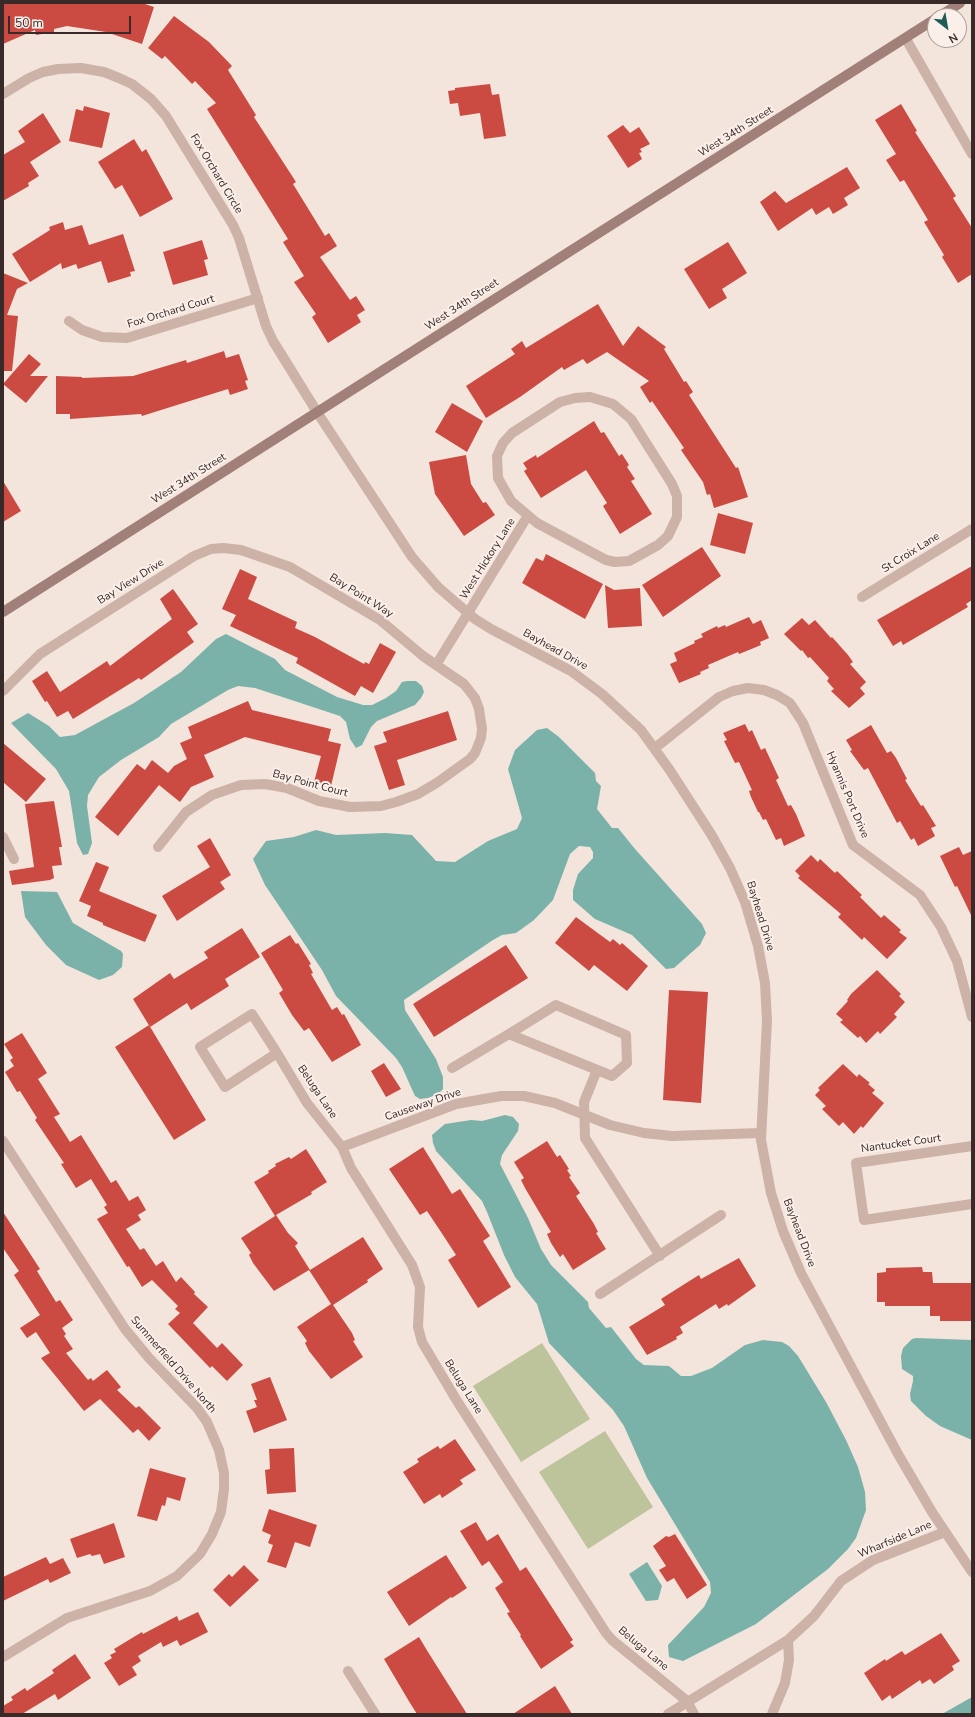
<!DOCTYPE html>
<style>
body{margin:0}
#map{position:relative;width:975px;height:1717px;overflow:hidden;background:#f3e4dc;font-family:"Nunito Sans",sans-serif}
canvas{display:block}
.frame{position:absolute;inset:0;border:4px solid #382a28;pointer-events:none}
.north{position:absolute;left:927px;top:8px;width:40px;height:40px;box-sizing:border-box;background:#fbefe9;border:1px solid #ada09c;border-radius:50%;rotate:149deg;font-size:11px;font-weight:700;line-height:16px;text-align:center;color:#382a28}
.north::after{content:'';display:block;margin:auto;width:14px;height:18px;background:#1c5c55;clip-path:polygon(50% 0,100% 100%,50% 72%,0 100%)}
.scale{position:absolute;left:8px;top:16px;width:123px;height:18px;box-sizing:border-box;border:2px solid #382a28;border-top:0;padding-left:5px;font-size:12px;line-height:14px;white-space:nowrap;color:#382a28;-webkit-text-stroke:3px #fbefe9;paint-order:stroke}
</style>
<div id="map">
<canvas width="975" height="1717"></canvas>
<div class="frame"></div>
<div class="north">N</div>
<div class="scale">50 m</div>
</div>
<script>
const c = document.querySelector('canvas').getContext('2d');
c.lineJoin = 'round';
function fill(path, color) { c.fillStyle = color; c.fill(path, 'evenodd'); }
const poly = rows => new Path2D(rows.map(r => 'M' + r).join(''));
function stroke(path, color, width, dash) { c.strokeStyle = color; c.lineWidth = width; c.lineCap = dash ? 'butt' : 'round'; c.setLineDash(dash || []); c.stroke(path); }
function label(font, color, halo, rows, align = 'center') {
  c.font = font + ' "Nunito Sans",sans-serif'; c.lineWidth = 4; c.setLineDash([]); c.textBaseline = 'middle'; c.strokeStyle = halo; c.fillStyle = color; for (const [text, x, y, turn = 0] of rows) {
    c.save(); c.translate(x, y); c.rotate((+turn || 0) * Math.PI / 180); c.textAlign = isNaN(turn) ? turn : align; if (halo) c.strokeText(text, 0, 0); c.fillText(text, 0, 0); c.restore();
  }
}
fill(poly([
 [542,1343,590,1419,521,1462,473,1386],
 [605,1431,653,1507,588,1549,539,1472]
]), '#bdc39b');
fill(poly([
 [226,634,275,659,285,670,337,697,363,705,372,705,386,698,396,691,402,682,407,681,416,681,422,686,424,692,421,698,415,705,377,721,371,727,362,745,356,748,350,739,346,722,340,716,255,688,238,686,228,690,171,724,159,737,121,760,99,777,88,795,87,806,92,843,88,854,83,855,77,843,69,791,56,769,11,723,28,713,49,726,60,737,75,735,134,703,181,672,216,639],
 [547,728,559,737,595,773,596,781,601,786,597,809,612,828,618,828,635,849,702,924,706,933,700,945,674,968,666,969,632,935,595,919,573,900,573,890,578,874,593,858,593,852,590,847,579,846,570,854,553,900,534,920,516,933,502,935,493,940,404,1000,405,1010,436,1059,443,1077,443,1089,438,1094,428,1098,420,1099,415,1096,402,1067,396,1058,336,996,322,970,265,885,253,859,266,841,294,837,316,830,336,835,385,833,412,835,436,861,455,862,488,841,517,829,522,818,508,769,515,750,537,730],
 [21,891,57,892,73,923,121,951,123,954,122,967,113,975,99,980,66,965,46,945,25,917],
 [505,1115,513,1117,519,1124,518,1131,502,1155,500,1164,528,1218,541,1249,551,1265,588,1302,589,1308,606,1328,611,1327,636,1359,644,1365,669,1366,681,1376,691,1376,712,1368,745,1345,763,1340,782,1342,789,1346,798,1356,826,1402,846,1440,858,1467,865,1492,866,1510,856,1538,848,1549,828,1569,756,1624,683,1661,669,1657,668,1645,704,1607,711,1593,710,1582,647,1478,624,1426,613,1410,549,1343,537,1304,515,1277,504,1255,487,1212,482,1201,436,1151,433,1143,432,1135,445,1124,471,1120,482,1121],
 [916,1338,972,1340,972,1440,940,1426,926,1416,911,1401,910,1394,913,1381,913,1376,902,1369,901,1356,903,1348,912,1339],
 [647,1562,662,1586,658,1600,646,1601,629,1574],
 [972,1697,972,1714,942,1714]
]), '#7ab2aa');
fill(poly([
 [3,3,142,3,154,7,142,44,106,32,67,26,54,29,54,32,36,35,35,30,3,44],
 [174,16,209,42,232,66,228,70,256,115,254,117,296,182,293,184,325,236,329,233,337,246,320,257,350,300,356,296,365,310,357,315,361,322,328,343,312,317,316,314,294,282,304,276,283,242,288,239,207,109,216,103,195,81,192,84,165,56,162,59,148,48],
 [490,84,492,95,499,94,506,136,484,139,480,113,460,116,458,103,450,104,448,91,455,90,455,88],
 [901,104,917,131,915,132,956,196,953,198,972,228,972,274,958,283,942,257,944,255,924,222,928,220,904,180,900,182,886,160,896,154,875,120],
 [84,106,110,113,102,148,69,141,76,109,83,111],
 [43,113,61,142,30,162,39,176,28,183,29,186,3,201,3,155,25,142,18,131],
 [623,125,630,133,639,127,650,144,640,149,642,152,639,153,642,159,628,168,607,136],
 [134,139,142,152,146,149,173,199,140,217,122,185,115,189,98,162],
 [847,167,860,188,844,198,848,205,833,214,829,207,816,215,812,208,778,231,760,202,775,191,786,203],
 [63,222,65,230,82,225,89,245,123,234,135,271,130,272,131,276,108,283,101,261,78,269,76,264,62,269,61,263,30,282,12,254,50,230,49,227],
 [202,240,208,259,204,260,208,275,173,285,163,252],
 [728,242,747,273,722,289,727,298,709,309,684,269],
 [3,273,28,283,17,289,7,315,18,316,12,371,3,371],
 [598,304,623,346,638,326,666,347,664,349,684,382,686,381,693,392,689,395,736,468,738,467,748,497,714,508,710,494,707,495,703,482,681,450,684,448,652,401,650,403,640,387,649,381,607,352,587,364,583,359,564,370,562,367,520,397,486,418,466,386,515,354,511,349,522,341,526,348],
 [224,351,226,358,239,354,248,380,245,381,248,389,230,395,228,389,142,416,141,414,70,419,70,414,56,414,56,376,82,377,82,378,133,376,186,360,187,363],
 [29,354,41,364,30,376,48,376,26,403,3,384],
 [452,403,483,421,467,452,435,432],
 [594,421,601,433,604,432,619,456,622,454,629,465,627,467,635,479,631,481,652,514,620,534,603,506,607,503,586,470,541,498,524,471,527,469,523,463,536,455,537,458],
 [466,455,471,484,483,503,486,502,495,515,464,536,435,494,429,462],
 [3,481,21,511,3,522],
 [718,513,753,523,745,554,710,545],
 [702,547,721,576,663,617,642,585],
 [546,554,603,584,585,619,522,583,536,558,543,561],
 [972,566,972,600,966,604,968,607,903,645,901,641,893,646,877,620],
 [240,569,257,577,248,599,297,622,295,628,315,637,364,664,365,662,369,664,380,643,396,652,373,693,361,686,355,696,296,663,298,658,230,626,236,615,222,609],
 [605,585,614,590,640,588,642,626,608,628],
 [173,589,198,624,187,632,194,642,141,680,139,678,73,719,68,711,57,717,47,701,45,702,32,681,47,671,60,692,107,661,110,666,172,619,160,599],
 [749,617,753,624,761,620,769,638,760,642,761,645,749,650,739,654,738,652,708,665,709,668,700,672,701,674,679,683,670,664,677,661,674,653,695,643,694,641,703,637,701,634,717,626,718,628,725,625,726,627],
 [802,618,809,625,815,620,831,638,832,637,848,655,853,662,850,664,866,682,860,688,865,694,849,708,831,691,834,689,827,681,829,678,810,657,808,658,802,650,801,651,784,634],
 [248,701,252,710,331,729,328,741,341,744,331,786,314,782,321,756,245,737,204,755,214,777,191,787,180,802,159,785,118,836,95,817,137,764,145,770,152,760,168,773,174,766,187,759,180,743,192,738,188,727],
 [448,711,457,740,397,760,405,785,389,790,374,746,387,742,383,732],
 [745,724,749,732,752,730,761,750,765,748,779,778,776,780,788,806,791,805,796,814,805,836,784,846,781,838,776,840,766,819,763,820,759,812,758,812,751,797,749,791,752,790,739,762,735,763,724,741,727,740,723,733],
 [871,725,887,753,891,751,896,758,907,779,905,780,921,806,923,805,936,826,931,828,935,836,918,846,914,838,911,840,900,821,897,823,868,768,864,770,850,751,852,750,846,740],
 [3,743,46,779,26,802,3,782],
 [54,801,62,847,59,847,62,865,52,866,54,878,50,880,12,885,9,871,34,867,25,804],
 [210,838,231,875,220,882,225,889,177,921,162,896,210,867,197,846],
 [959,847,963,855,972,851,972,917,957,886,955,887,940,856],
 [811,855,818,862,820,859,835,873,837,871,862,895,860,897,881,918,884,915,901,930,899,932,907,938,887,959,864,937,862,940,838,917,841,914,798,878,800,876,795,871],
 [96,862,109,867,99,891,157,915,145,942,103,925,103,923,87,916,91,906,79,901],
 [576,917,610,942,613,939,620,945,622,943,648,966,627,991,594,965,589,971,555,943],
 [242,928,260,957,225,979,229,986,191,1010,187,1003,150,1027,133,999,170,973,174,979,208,958,204,952],
 [290,935,296,944,298,943,311,964,309,965,313,973,311,974,332,1010,337,1007,342,1015,344,1014,361,1045,332,1062,309,1028,304,1031,292,1015,279,993,283,990,261,953],
 [506,945,528,978,434,1037,413,1004],
 [877,970,901,994,899,996,905,1002,894,1014,897,1017,880,1034,878,1031,866,1043,860,1036,858,1038,840,1022,843,1020,836,1014,848,1001,847,1000,851,994],
 [669,990,708,992,701,1103,663,1100],
 [149,1025,206,1120,174,1140,115,1047],
 [22,1033,47,1073,38,1079,60,1114,54,1117,70,1142,81,1135,111,1183,116,1180,129,1201,138,1196,146,1210,138,1215,141,1220,126,1229,140,1250,144,1248,156,1266,163,1261,176,1282,181,1277,195,1292,194,1294,208,1307,193,1323,217,1348,222,1343,243,1365,227,1381,212,1366,210,1368,168,1324,180,1313,175,1309,178,1306,152,1280,142,1287,129,1266,127,1267,97,1219,108,1213,104,1207,107,1205,91,1179,76,1188,61,1164,64,1163,35,1120,37,1118,20,1091,17,1092,5,1072,14,1066,10,1060,13,1058,4,1044],
 [384,1063,401,1089,386,1097,371,1071],
 [843,1064,857,1077,859,1074,870,1083,868,1084,875,1090,872,1093,884,1103,863,1128,861,1126,854,1134,843,1122,839,1126,822,1109,826,1106,815,1095,820,1090,818,1088],
 [547,1141,557,1157,560,1155,569,1169,567,1170,571,1176,569,1177,580,1193,576,1196,594,1224,598,1232,596,1233,606,1249,573,1270,563,1254,560,1257,551,1243,547,1234,551,1232,525,1188,521,1180,524,1178,514,1162],
 [423,1147,452,1194,460,1189,490,1236,483,1241,511,1287,478,1308,448,1260,456,1255,441,1232,427,1211,420,1215,389,1169],
 [306,1149,327,1182,311,1192,312,1194,276,1215,288,1233,298,1243,295,1246,310,1270,363,1237,383,1269,367,1280,368,1282,333,1305,352,1333,355,1340,353,1341,363,1357,331,1379,309,1351,305,1343,307,1341,297,1327,331,1304,309,1270,274,1291,253,1263,249,1255,251,1253,241,1238,275,1216,254,1182,269,1173,268,1171,276,1166,275,1164,289,1157,291,1159],
 [3,1212,40,1269,37,1271,56,1302,60,1300,73,1320,62,1328,66,1334,64,1336,73,1349,66,1353,88,1380,91,1378,93,1381,107,1370,121,1387,117,1390,136,1408,139,1406,161,1428,149,1441,138,1429,133,1433,100,1399,84,1411,41,1358,50,1353,36,1332,27,1338,20,1328,40,1315,14,1275,19,1271,3,1248],
 [739,1258,756,1286,728,1306,727,1304,719,1309,716,1304,680,1327,683,1333,676,1337,677,1339,647,1355,629,1327,665,1305,661,1299,683,1285,699,1275,701,1279],
 [922,1267,923,1272,932,1272,933,1283,972,1283,972,1321,940,1321,940,1316,930,1316,930,1306,885,1306,885,1302,877,1302,877,1273,886,1272,886,1268],
 [270,1377,287,1420,254,1433,246,1411,257,1407,254,1400,257,1400,251,1384],
 [455,1439,476,1470,460,1480,463,1484,442,1498,440,1494,424,1504,403,1472,419,1462,417,1459,438,1446,440,1449],
 [294,1448,296,1492,267,1494,265,1470,270,1469,269,1449],
 [150,1468,186,1478,180,1501,167,1497,165,1506,162,1505,157,1521,137,1516],
 [269,1509,317,1525,310,1547,295,1542,286,1568,267,1562,273,1545,268,1543,271,1535,262,1531],
 [476,1522,487,1541,498,1534,520,1571,526,1567,573,1640,570,1642,574,1646,541,1669,520,1636,521,1635,508,1615,507,1613,510,1612,495,1588,503,1582,489,1561,482,1566,460,1531],
 [114,1523,125,1557,104,1564,100,1554,92,1556,90,1554,77,1558,70,1539],
 [675,1534,707,1585,687,1599,674,1578,667,1582,659,1570,666,1566,653,1546,666,1536,669,1537],
 [446,1555,467,1588,452,1598,451,1597,409,1626,387,1592],
 [46,1557,50,1564,63,1558,71,1573,50,1583,48,1579,3,1601,3,1577],
 [244,1565,259,1580,230,1607,213,1590,229,1574,232,1577],
 [198,1612,208,1632,180,1646,177,1640,163,1647,161,1642,138,1656,141,1661,132,1667,137,1675,119,1686,104,1663,112,1658,110,1655,116,1652,114,1649,142,1632,143,1634,177,1616,179,1621],
 [941,1633,960,1661,952,1666,954,1670,934,1684,930,1679,922,1684,920,1680,892,1699,890,1695,882,1701,864,1673,885,1659,886,1661,902,1651,905,1655],
 [419,1637,428,1652,467,1714,417,1714,410,1703,384,1659],
 [75,1654,91,1678,58,1700,55,1694,22,1714,3,1714,3,1706,13,1700,11,1697,25,1688,27,1691,54,1673,52,1670],
 [555,1686,572,1714,513,1714]
]), '#cb4b42');
stroke(poly([
 [906,39,972,154],
 [3,94,29,78,43,72,58,69,81,68,104,72,119,78,132,84,151,99,166,116,233,225,239,238,266,326,273,341,317,412,412,557,438,587,475,619,491,629,571,671,602,694,641,730,669,769,711,834,730,868,745,902,758,946,765,983,767,1021,761,1140,771,1193,783,1231,801,1273,898,1454,932,1512,972,1572],
 [69,321,82,330,102,337,127,338,258,298],
 [590,397,613,404,631,419,672,484,677,496,677,517,668,536,658,545,629,561,615,562,606,560,537,523,511,501,498,478,497,456,503,443,512,433,560,402,575,398,590,397],
 [862,597,972,529],
 [436,665,527,517],
 [3,691,40,654,194,556,211,549,223,548,241,550,290,567,380,620,423,656,464,684,475,698,479,709,482,729,481,738,475,753,470,759,438,782,418,794,396,802,381,806,350,807,319,801,287,788,265,784,241,785,212,795,186,812,158,847],
 [655,748,719,697,733,691,748,688,764,690,777,695,790,703,803,723,853,845,920,895,941,927,957,961,972,1017],
 [3,837,14,859],
 [252,1014,277,1053,225,1087,200,1047,252,1014],
 [277,1053,307,1103,342,1147,351,1168,412,1265,420,1287,418,1327,422,1342,457,1401,606,1633,612,1640,687,1701,694,1714],
 [452,1068,509,1034,612,1076,627,1063,626,1035,556,1005,509,1034],
 [597,1070,584,1102,585,1138,660,1256],
 [3,1141,125,1329,149,1358,197,1408,207,1422,219,1450,224,1473,224,1489,221,1512,212,1534,200,1554,177,1576,150,1591,67,1618,3,1657],
 [972,1146,856,1163,864,1220,972,1204],
 [342,1147,456,1104,501,1096,524,1096,555,1103,610,1125,644,1133,672,1136,761,1133],
 [600,1294,721,1215],
 [348,1671,375,1714],
 [668,1714,788,1640],
 [772,1714,785,1683,789,1660,788,1640,814,1616,841,1581,873,1560,945,1532]
]), '#ccb2a7', 10);
stroke(poly([
 [940,16,960,3],
 [3,612,935,19]
]), '#a08079', 10);
label('11px', '#382a28', '#fbefe9', [
 ["West 34th Street",736,132,-32],
 ["Fox Orchard Circle",216,174,59],
 ["West 34th Street",462,305,-33],
 ["Fox Orchard Court",171,312,-17],
 ["West 34th Street",189,479,-32],
 ["St Croix Lane",911,553,-32],
 ["West Hickory Lane",488,559,-58],
 ["Bay View Drive",131,582,-32],
 ["Bay Point Way",361,596,32],
 ["Bayhead Drive",555,650,29],
 ["Bay Point Court",310,784,15],
 ["Hyannis Port Drive",847,795,67],
 ["Bayhead Drive",760,916,73],
 ["Beluga Lane",317,1092,56],
 ["Causeway Drive",423,1105,-19],
 ["Nantucket Court",901,1144,-8],
 ["Bayhead Drive",799,1233,69],
 ["Summerfield Drive North",173,1365,49],
 ["Beluga Lane",463,1387,58],
 ["Wharfside Lane",895,1540,-23],
 ["Beluga Lane",643,1649,40]
]);
</script>
